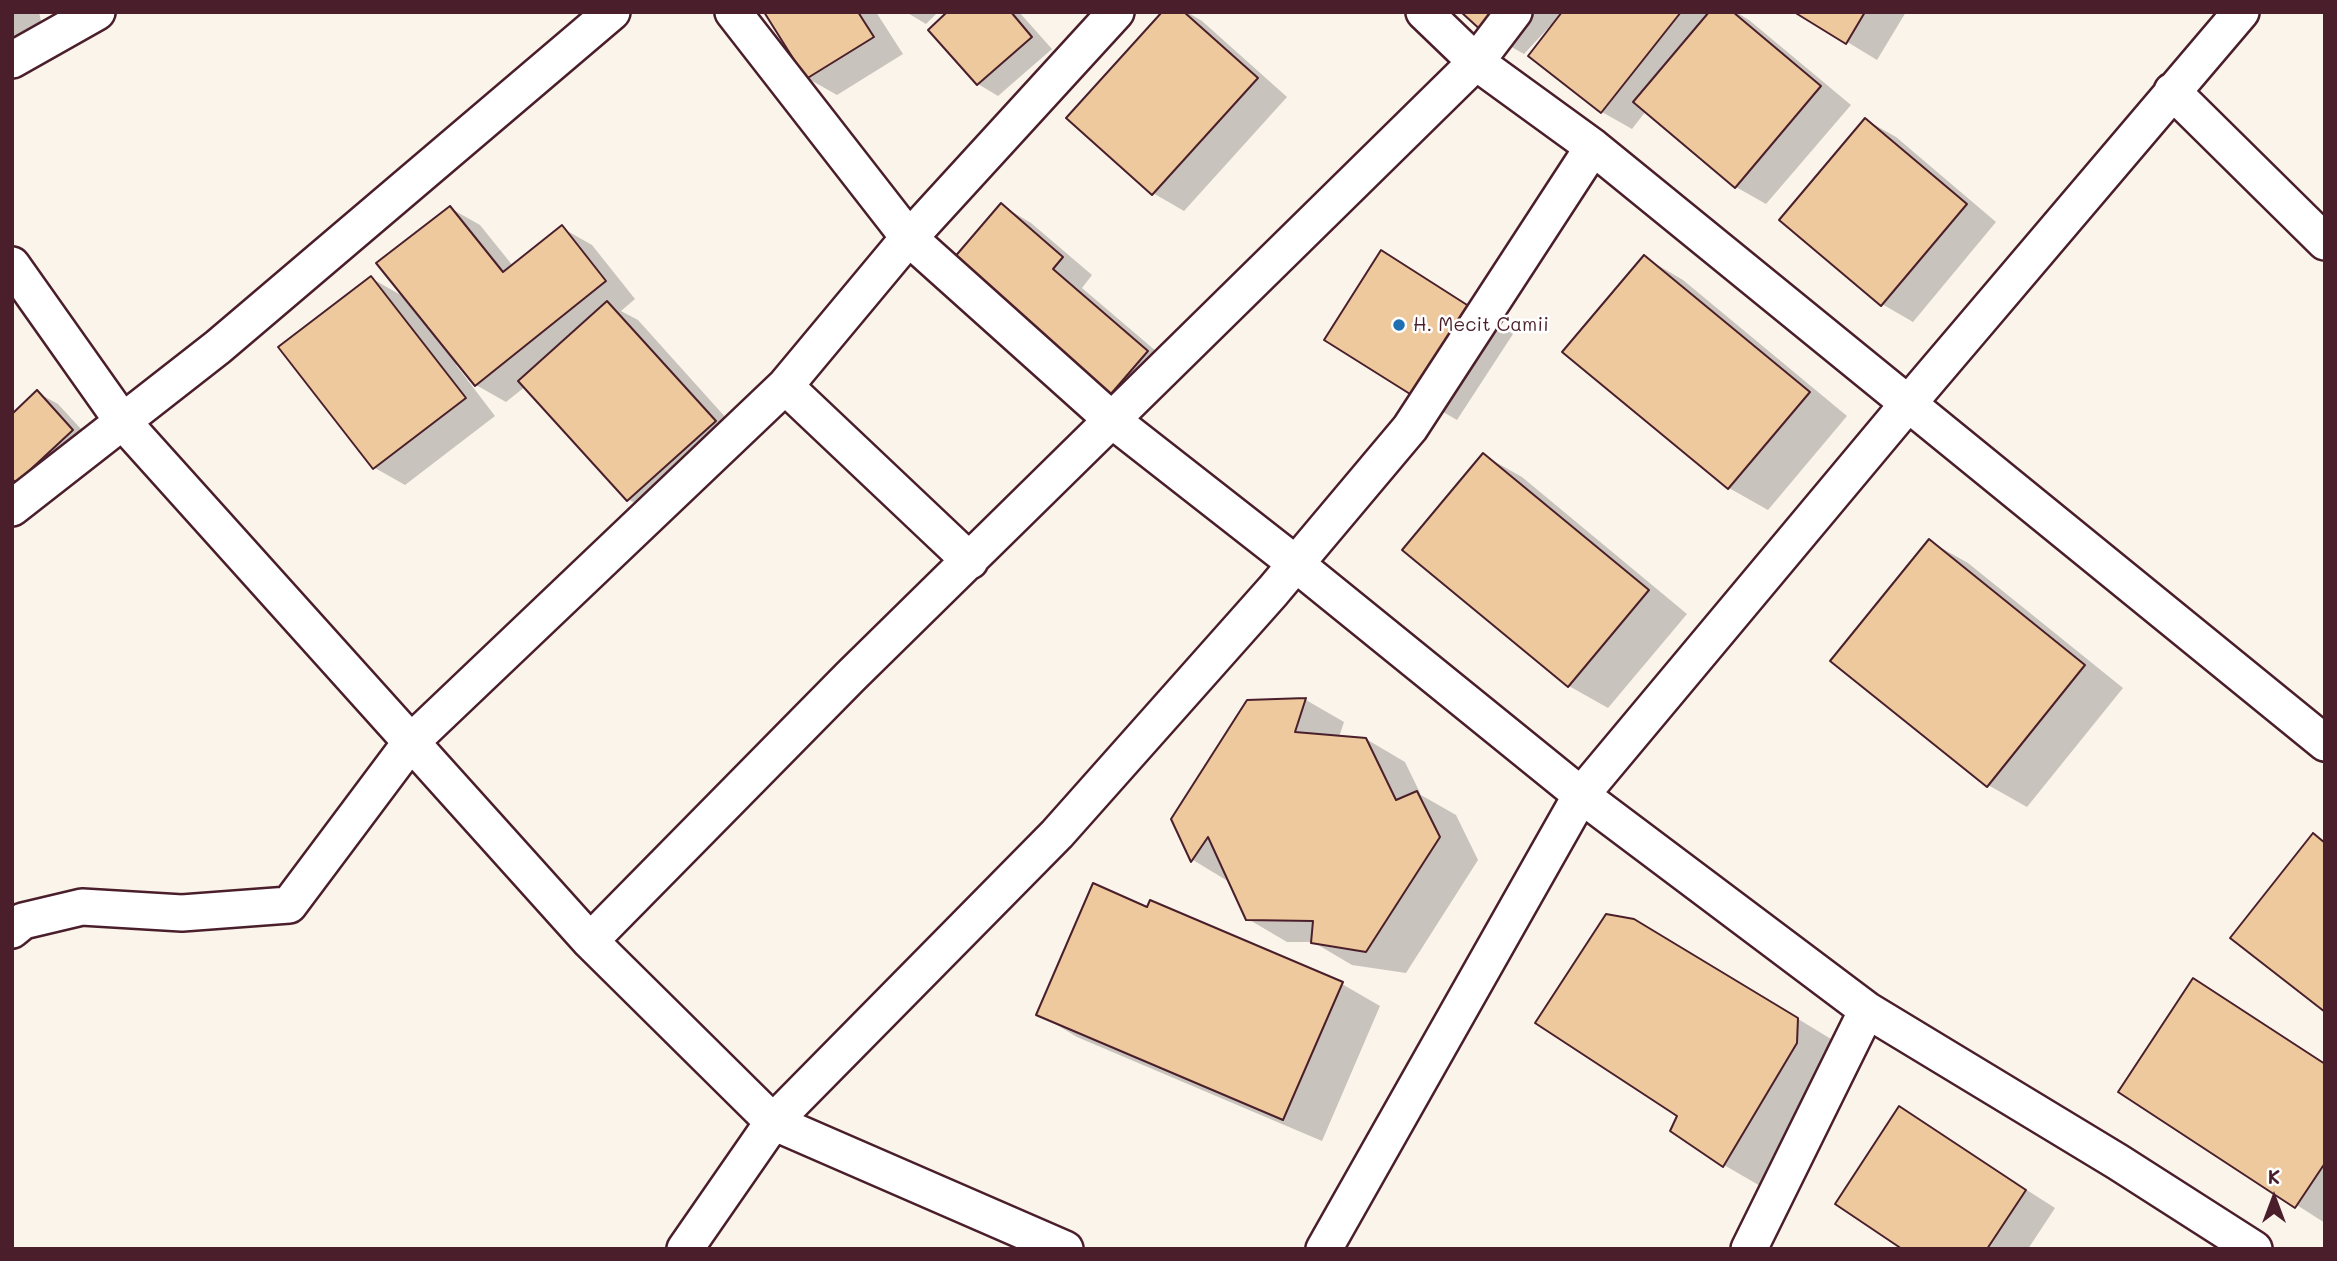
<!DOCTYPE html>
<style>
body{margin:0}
#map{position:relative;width:2337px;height:1261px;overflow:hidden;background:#fbf4eb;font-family:Mali,sans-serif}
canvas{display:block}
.frame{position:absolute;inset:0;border:14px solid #4a1f2b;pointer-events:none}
.north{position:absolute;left:2239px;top:1163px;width:70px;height:70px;-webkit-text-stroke:5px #fff;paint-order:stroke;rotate:0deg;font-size:19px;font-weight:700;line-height:28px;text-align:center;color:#4a1f2b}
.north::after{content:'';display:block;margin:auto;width:24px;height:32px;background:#4a1f2b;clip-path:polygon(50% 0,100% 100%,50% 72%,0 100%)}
</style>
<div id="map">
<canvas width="2337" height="1261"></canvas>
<div class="frame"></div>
<div class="north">K</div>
</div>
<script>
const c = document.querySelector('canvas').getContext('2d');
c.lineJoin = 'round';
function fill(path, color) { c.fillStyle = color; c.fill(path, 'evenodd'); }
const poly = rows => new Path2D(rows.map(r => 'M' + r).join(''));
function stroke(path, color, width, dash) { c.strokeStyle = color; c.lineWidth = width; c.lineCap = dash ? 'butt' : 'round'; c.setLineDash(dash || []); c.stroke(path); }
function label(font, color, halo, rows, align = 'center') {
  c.font = font + ' Mali,sans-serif'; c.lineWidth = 5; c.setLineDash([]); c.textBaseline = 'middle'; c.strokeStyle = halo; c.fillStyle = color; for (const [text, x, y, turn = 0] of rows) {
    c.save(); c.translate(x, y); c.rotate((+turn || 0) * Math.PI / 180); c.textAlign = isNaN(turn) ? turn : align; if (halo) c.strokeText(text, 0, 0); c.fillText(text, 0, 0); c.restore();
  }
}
fill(poly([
 [12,12,39,12,41,21,12,72],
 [766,12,876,12,903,54,837,95,807,78],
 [906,12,938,12,926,24],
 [950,12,1019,12,1052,49,998,96,978,84,930,30],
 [1164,12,1187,12,1202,21,1287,97,1184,211,1153,193],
 [1463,12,1736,12,1749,20,1851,105,1766,204,1736,187,1646,111,1632,129,1602,112,1531,56,1552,28,1550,26,1524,54,1485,32],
 [1798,12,1906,12,1877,60],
 [1866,120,1896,137,1996,222,1913,322,1882,304,1781,219],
 [1001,205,1031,223,1092,275,1082,288,1177,369,1141,411,1111,394],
 [450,208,480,225,513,266,562,228,592,245,635,299,621,311,638,320,745,439,658,517,628,499,526,386,506,402,476,385,458,363,456,365,495,416,405,485,375,468,281,348,371,278,406,298],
 [1644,257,1683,280,1847,416,1768,510,1729,488,1565,352],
 [1420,275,1513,334,1457,420,1419,398],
 [38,393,58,404,93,442,37,493,17,481],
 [1483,455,1522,477,1687,614,1608,708,1569,686],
 [1929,541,1968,563,2123,688,2027,807,1988,785],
 [1306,700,1344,722,1339,737,1366,739,1405,762,1421,795,1456,815,1478,860,1406,973,1352,965,1313,942,1287,942,1248,919,1231,883,1193,860,1173,819,1248,702],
 [1148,909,1342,984,1380,1006,1322,1141,1077,1037,1039,1014],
 [1673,943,1836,1042,1762,1187,1724,1165,1679,1115],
 [2194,980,2325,1063,2325,1223,2120,1092],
 [1900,1109,2055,1208,2028,1249,1906,1249]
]), '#0003');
const building = poly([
 [764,12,858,12,874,37,806,79,764,12],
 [947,12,1011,12,1032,37,977,85,928,30,947,12],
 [1162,12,1184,12,1258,78,1152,195,1066,118,1162,12],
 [1461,12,1504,12,1484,33,1461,12],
 [1562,12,1681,12,1601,113,1528,56,1562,12],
 [1709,12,1733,12,1821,86,1735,188,1633,102,1709,12],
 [1794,12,1865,12,1846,44,1794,12],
 [1865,118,1967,204,1881,306,1779,220,1865,118],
 [1001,203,1063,257,1053,269,1148,351,1110,395,953,259,1001,203],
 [450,206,503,272,562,225,606,281,475,386,376,263,450,206],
 [1381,250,1475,310,1418,399,1324,340,1381,250],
 [1644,255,1810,392,1728,489,1562,352,1644,255],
 [371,276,466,398,373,469,278,347,371,276],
 [607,301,716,421,627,501,518,381,607,301],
 [37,390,73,430,16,483,12,479,12,414,37,390],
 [1483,453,1649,590,1568,687,1402,550,1483,453],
 [1929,539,2085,665,1987,787,1830,661,1929,539],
 [1306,698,1295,732,1366,738,1396,800,1417,791,1440,837,1366,952,1311,943,1313,921,1246,920,1208,837,1191,862,1171,819,1247,700,1306,698],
 [2313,833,2325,843,2325,1012,2230,938,2313,833],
 [1093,883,1147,907,1150,900,1343,982,1283,1120,1036,1015,1093,883],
 [1606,914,1634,919,1798,1018,1797,1043,1723,1167,1670,1131,1677,1116,1535,1023,1606,914],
 [2193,978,2325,1064,2325,1163,2295,1208,2118,1092,2193,978],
 [1899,1106,2026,1190,1987,1249,1902,1249,1835,1204,1899,1106]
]);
fill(building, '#edc99d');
stroke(building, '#4a1f2b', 2);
const street = poly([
 [733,12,909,238,1112,420,1296,564,1581,795,1867,1010,2118,1162,2254,1249],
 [1424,12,1476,62,1593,147,2325,743],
 [12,60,97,12],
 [2172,91,2325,242],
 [12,265,123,422,590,941,773,1122,1065,1249],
 [785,386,970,561],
 [12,508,218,347,612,12],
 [12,930,23,921,82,907,182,913,289,905,411,742,785,386,900,248,1116,12],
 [590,941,851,676,1476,62,1514,12],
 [685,1249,773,1122,1057,834,1273,591,1410,428,1593,147],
 [1324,1249,1581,795,1907,405,2241,12],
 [1749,1249,1867,1010]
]);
stroke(street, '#4a1f2b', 40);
stroke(street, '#fff', 35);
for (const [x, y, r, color] of [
 [1399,325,7,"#1f6fb2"]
]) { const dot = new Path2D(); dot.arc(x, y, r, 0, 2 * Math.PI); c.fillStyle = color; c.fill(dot); stroke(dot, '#fff', 2.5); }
label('19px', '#4a1f2b', '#fff', [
 ["H. Mecit Camii",1413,325]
], 'left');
</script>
